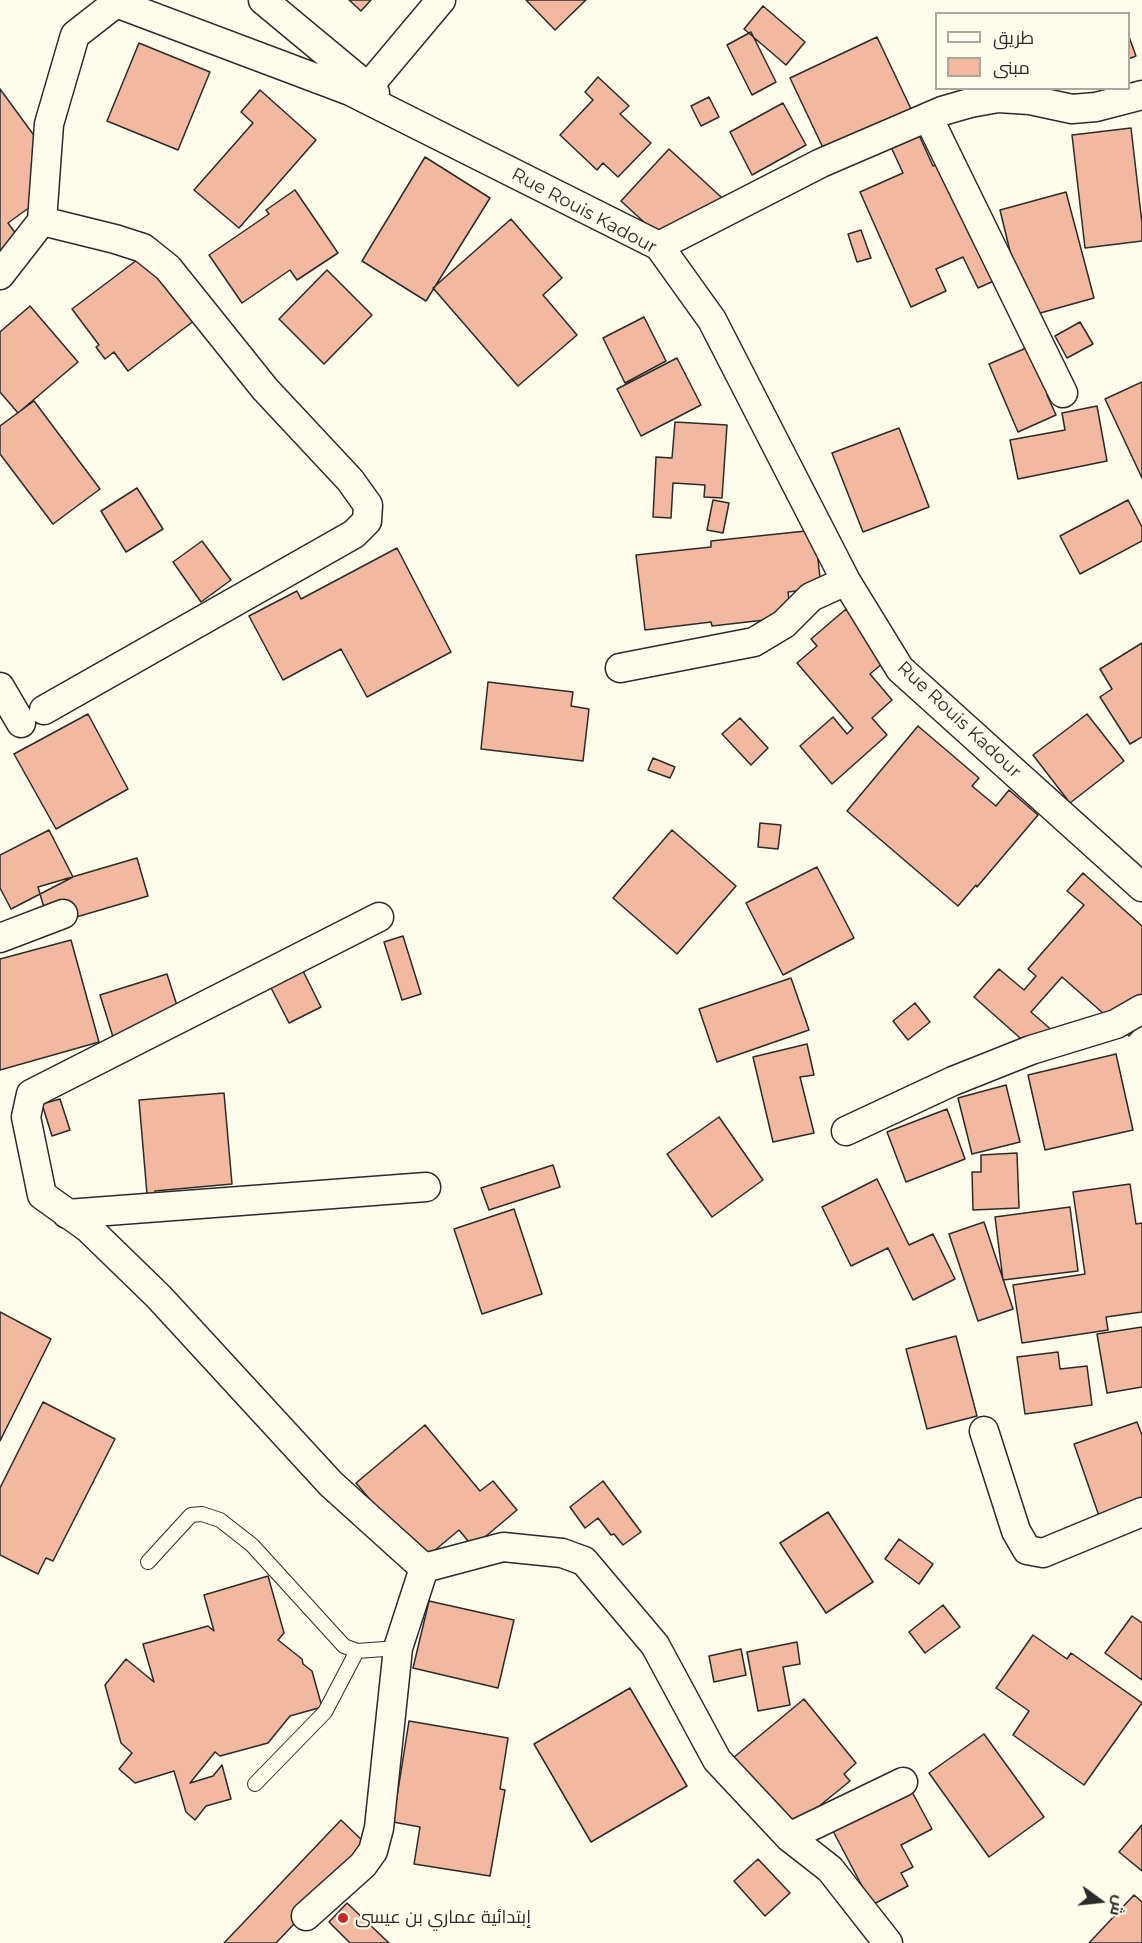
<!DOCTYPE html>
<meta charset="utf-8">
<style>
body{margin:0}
#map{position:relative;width:1142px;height:1943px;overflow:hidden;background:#fdfbea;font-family:Montserrat,Cairo,sans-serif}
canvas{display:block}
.legend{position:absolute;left:935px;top:12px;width:195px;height:78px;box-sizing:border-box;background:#fdfbea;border:2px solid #a9a89e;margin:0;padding:8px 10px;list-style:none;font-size:18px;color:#2b2b2b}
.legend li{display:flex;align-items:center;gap:12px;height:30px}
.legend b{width:30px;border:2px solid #a9a89e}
.north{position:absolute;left:1070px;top:1871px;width:60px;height:60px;-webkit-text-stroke:4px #fdfbea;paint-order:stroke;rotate:105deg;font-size:16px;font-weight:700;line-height:24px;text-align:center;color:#2b2b2b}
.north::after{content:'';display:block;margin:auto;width:21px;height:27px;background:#2b2b2b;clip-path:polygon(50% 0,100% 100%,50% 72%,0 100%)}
</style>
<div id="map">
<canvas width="1142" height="1943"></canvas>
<ul class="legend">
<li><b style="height:8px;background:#fdfbea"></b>طريق</li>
<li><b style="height:16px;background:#f2b8a0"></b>مبنى</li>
</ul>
<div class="north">ش</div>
</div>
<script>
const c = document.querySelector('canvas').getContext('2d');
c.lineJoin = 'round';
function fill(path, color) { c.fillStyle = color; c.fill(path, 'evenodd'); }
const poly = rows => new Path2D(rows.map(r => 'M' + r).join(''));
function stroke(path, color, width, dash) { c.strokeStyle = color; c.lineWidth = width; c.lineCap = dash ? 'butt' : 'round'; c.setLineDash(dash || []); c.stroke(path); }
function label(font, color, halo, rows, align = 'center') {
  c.font = font + ' Montserrat,Cairo,sans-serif'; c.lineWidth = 4.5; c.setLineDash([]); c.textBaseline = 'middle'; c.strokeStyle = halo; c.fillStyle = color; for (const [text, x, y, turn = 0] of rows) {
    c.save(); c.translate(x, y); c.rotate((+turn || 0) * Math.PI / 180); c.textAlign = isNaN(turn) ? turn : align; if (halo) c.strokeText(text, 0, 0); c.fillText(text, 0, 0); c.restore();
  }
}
const building = poly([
 [349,0,371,0,361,11,349,0],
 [526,0,586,0,555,30,526,0],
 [763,6,805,42,786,65,744,29,763,6],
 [751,32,776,82,752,95,727,45,751,32],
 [1128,34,1136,56,1128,59,1128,34],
 [877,37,912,111,825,152,790,78,877,37],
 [139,43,210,72,178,150,107,121,139,43],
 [598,77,629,106,620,114,651,143,618,177,603,163,597,170,560,135,593,100,585,92,598,77],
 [0,89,52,160,52,191,8,223,25,246,0,264,0,89],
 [260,90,316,140,239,228,194,190,253,123,241,112,260,90],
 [709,97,719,117,701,126,691,106,709,97],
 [783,103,806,145,752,175,730,132,783,103],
 [1131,128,1142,223,1142,241,1085,248,1072,135,1131,128],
 [919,135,933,166,961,153,1014,272,978,288,963,257,936,269,946,291,911,307,860,192,903,173,891,147,919,135],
 [669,149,733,208,669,245,621,201,669,149],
 [425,157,490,198,426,301,362,261,425,157],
 [295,190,338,253,297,280,290,270,242,303,209,255,269,214,266,210,295,190],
 [1066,192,1094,298,1026,317,1000,210,1066,192],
 [511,219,562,278,543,295,577,335,518,386,433,288,511,219],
 [861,230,871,258,857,262,848,234,861,230],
 [145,254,195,320,128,371,114,352,105,359,96,347,99,345,72,309,145,254],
 [327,270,372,315,324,364,279,319,327,270],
 [30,306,78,362,18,413,0,392,0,332,30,306],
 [644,317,666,361,625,383,603,338,644,317],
 [1080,322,1093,344,1067,358,1055,336,1080,322],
 [1047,339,1068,386,1047,395,1056,415,1018,432,989,364,1047,339],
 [677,358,701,405,641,436,617,389,677,358],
 [1142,382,1142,478,1105,399,1142,382],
 [34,401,100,489,53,524,0,454,0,426,34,401],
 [1097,406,1107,461,1018,479,1010,440,1065,430,1062,413,1097,406],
 [675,422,727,425,722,498,704,497,705,485,673,483,671,518,653,517,656,457,672,458,675,422],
 [899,428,929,507,863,532,832,453,899,428],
 [137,488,163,529,126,552,101,511,137,488],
 [713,500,729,503,723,533,707,530,713,500],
 [1128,500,1142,527,1142,541,1080,574,1060,536,1128,500],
 [815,530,821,588,788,592,791,617,712,626,711,622,645,630,636,555,711,547,711,541,815,530],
 [202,541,231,580,201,602,173,562,202,541],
 [397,548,451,652,367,697,341,649,283,680,249,616,297,591,301,599,397,548],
 [846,609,889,658,870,674,892,700,872,718,887,735,832,784,800,746,833,717,847,734,853,728,797,663,817,646,811,639,846,609],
 [1142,643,1142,737,1130,744,1100,697,1112,689,1100,669,1142,643],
 [488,682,573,692,571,706,589,709,583,761,481,749,488,682],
 [88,714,128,789,56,829,14,754,88,714],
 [1087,714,1124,761,1070,803,1033,755,1087,714],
 [740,718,768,748,751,765,722,734,740,718],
 [918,726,979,778,972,786,996,806,1009,790,1038,815,977,887,976,885,958,906,847,811,918,726],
 [653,758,675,767,670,778,648,770,653,758],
 [760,823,781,825,778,849,758,847,760,823],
 [49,830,73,877,11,909,0,888,0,855,49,830],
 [672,830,736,886,677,954,613,898,672,830],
 [137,858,148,896,49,925,38,887,137,858],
 [817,867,854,938,783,975,746,903,817,867],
 [1083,873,1142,926,1142,1022,1129,1036,1062,977,1031,1012,1055,1033,1037,1053,974,997,999,969,1024,990,1036,976,1028,969,1084,905,1067,891,1083,873],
 [403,936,421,994,402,1000,384,942,403,936],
 [71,940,99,1042,0,1070,0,959,71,940],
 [300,965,321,1007,289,1023,268,982,300,965],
 [167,974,180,1015,113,1037,100,995,167,974],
 [791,978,809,1030,717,1062,699,1009,791,978],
 [915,1003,930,1022,908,1040,893,1021,915,1003],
 [807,1044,814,1075,800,1077,814,1133,773,1142,753,1057,807,1044],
 [1116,1054,1133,1130,1045,1150,1028,1075,1116,1054],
 [1006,1085,1020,1142,972,1154,958,1098,1006,1085],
 [224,1093,232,1184,155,1191,156,1205,148,1206,139,1100,224,1093],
 [60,1099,70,1130,52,1136,42,1104,60,1099],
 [947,1109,965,1159,906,1182,887,1132,947,1109],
 [719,1117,763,1180,712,1217,667,1154,719,1117],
 [1017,1153,1019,1208,973,1210,972,1172,981,1172,981,1155,1017,1153],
 [553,1165,560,1187,489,1210,481,1188,553,1165],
 [877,1179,909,1245,933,1234,955,1279,913,1300,888,1248,851,1266,822,1207,877,1179],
 [1130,1184,1136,1224,1142,1223,1142,1312,1106,1317,1108,1330,1022,1343,1013,1285,1085,1274,1073,1192,1130,1184],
 [1070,1207,1078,1271,1003,1280,995,1217,1070,1207],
 [514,1209,542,1294,482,1314,454,1229,514,1209],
 [984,1222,1013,1309,978,1321,949,1234,984,1222],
 [0,1312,51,1339,0,1441,0,1312],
 [1142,1327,1142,1387,1107,1393,1097,1334,1142,1327],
 [956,1336,977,1416,927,1429,906,1349,956,1336],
 [1058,1352,1060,1369,1087,1366,1092,1405,1025,1414,1017,1357,1058,1352],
 [43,1402,115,1439,53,1561,46,1558,38,1574,0,1555,0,1488,43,1402],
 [1137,1422,1142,1435,1142,1501,1099,1516,1074,1444,1137,1422],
 [425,1425,480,1491,493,1481,517,1510,473,1547,459,1530,422,1561,356,1483,425,1425],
 [603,1481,641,1532,623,1545,614,1534,611,1535,598,1518,585,1528,570,1507,603,1481],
 [828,1512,873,1582,826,1613,780,1543,828,1512],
 [899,1539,933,1564,919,1584,885,1559,899,1539],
 [268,1576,284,1633,278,1640,302,1659,303,1664,312,1671,322,1707,290,1716,268,1743,220,1756,215,1752,190,1783,213,1776,222,1765,231,1799,206,1806,195,1820,186,1812,174,1771,135,1783,119,1769,132,1753,121,1743,105,1685,126,1659,154,1682,143,1644,208,1626,214,1631,204,1595,268,1576],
 [429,1601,514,1620,498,1688,413,1668,429,1601],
 [943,1605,960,1627,925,1653,909,1632,943,1605],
 [1132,1616,1142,1623,1142,1680,1105,1653,1132,1616],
 [1033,1635,1067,1659,1071,1653,1142,1703,1084,1785,1013,1735,1029,1711,996,1688,1033,1635],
 [797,1642,800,1664,783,1667,790,1705,758,1711,747,1652,797,1642],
 [741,1649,746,1675,714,1682,709,1656,741,1649],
 [630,1688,687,1786,591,1842,534,1744,630,1688],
 [804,1699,856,1763,844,1774,850,1781,791,1829,733,1758,804,1699],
 [409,1721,508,1738,500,1789,505,1790,490,1876,414,1864,420,1827,393,1822,409,1721],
 [984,1734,1044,1817,989,1857,929,1773,984,1734],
 [911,1790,932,1829,901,1845,913,1867,901,1873,908,1886,872,1905,833,1831,911,1790],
 [341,1820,368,1846,276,1943,224,1943,341,1820],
 [1142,1825,1142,1871,1119,1852,1142,1825],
 [758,1859,790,1893,765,1916,734,1881,758,1859],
 [1134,1895,1142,1902,1142,1943,1089,1943,1134,1895],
 [347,1903,389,1943,350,1943,329,1922,347,1903]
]);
fill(building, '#f2b8a0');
stroke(building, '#2b2b2b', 1.5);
const lane = poly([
 [148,1562,191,1515,202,1514,220,1520,252,1545,344,1646,357,1651,398,1648],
 [255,1784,325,1712,357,1651]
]);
const street = poly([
 [263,0,375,93],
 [368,87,441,0],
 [928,117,1063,393],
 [42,221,115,239,143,248,168,268,265,389,350,480,368,505,367,521,354,534,44,710],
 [659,246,821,163,942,111,970,103,998,98,1030,100,1072,109,1096,107,1142,95],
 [0,275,42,221,49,124,75,35,116,3,350,91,659,246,712,320,846,581,900,669,1142,887],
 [620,668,754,642,784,624,811,597,846,581],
 [0,687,21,723],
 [379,917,31,1094,26,1117,42,1195,88,1228,159,1297,331,1484,424,1568],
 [0,938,63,914],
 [846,1131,953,1081,1031,1050,1116,1024,1142,1009],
 [67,1214,426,1187],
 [984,1431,1016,1531,1027,1550,1043,1553,1142,1512],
 [789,1837,903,1782],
 [306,1916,363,1865,373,1851,379,1828,398,1648,424,1568,503,1547,562,1553,584,1561,655,1645,717,1760,789,1837,830,1869,888,1943]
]);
stroke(lane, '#2b2b2b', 16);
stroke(street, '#2b2b2b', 31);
stroke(lane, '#fdfbea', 14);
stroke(street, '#fdfbea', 28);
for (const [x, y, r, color] of [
 [343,1918,6,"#c62828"]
]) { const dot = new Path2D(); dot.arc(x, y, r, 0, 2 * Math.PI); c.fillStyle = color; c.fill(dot); stroke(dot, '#fdfbea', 2); }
label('18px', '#2b2b2b', '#fdfbea', [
 ["Rue Rouis Kadour",584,211,28],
 ["Rue Rouis Kadour",959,720,43]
]);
label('18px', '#2b2b2b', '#fdfbea', [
 ["إبتدائية عماري بن عيسى",355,1918]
], 'left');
</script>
